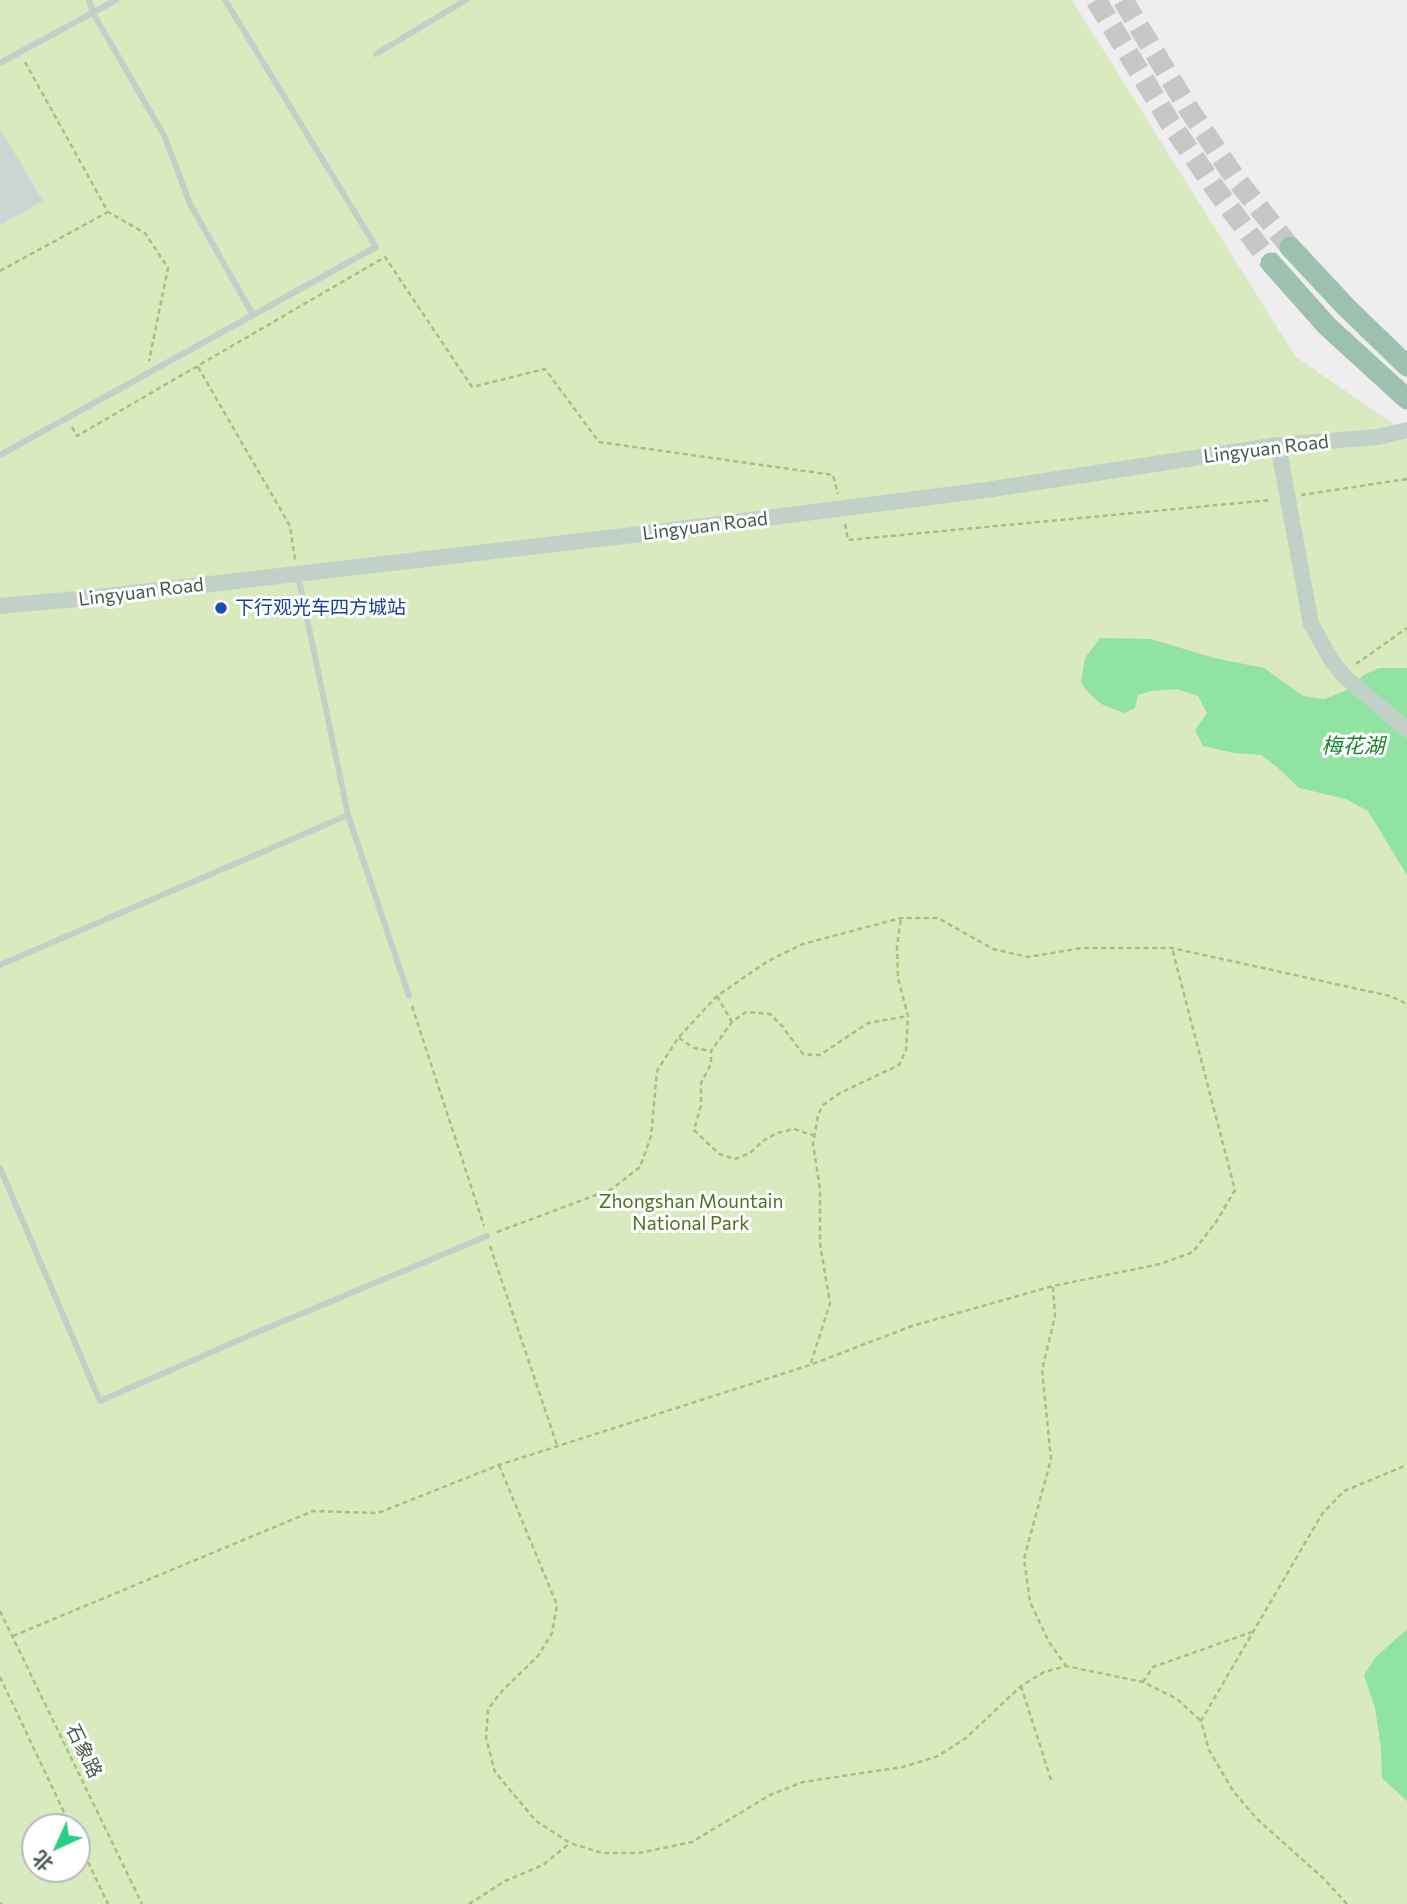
<!DOCTYPE html>
<meta charset="utf-8">
<style>
body{margin:0}
#map{position:relative;width:1407px;height:1904px;overflow:hidden;background:#f0edf0;font-family:Commissioner,"Noto Sans SC",sans-serif}
canvas{display:block}
.north{position:absolute;left:21px;top:1813px;width:70px;height:70px;box-sizing:border-box;background:#fff;border:2px solid #b5bdb9;border-radius:50%;rotate:225deg;font-size:19px;font-weight:700;line-height:28px;text-align:center;color:#47594f}
.north::after{content:'';display:block;margin:auto;width:24px;height:32px;background:#2acd83;clip-path:polygon(50% 0,100% 100%,50% 72%,0 100%)}
</style>
<div id="map">
<canvas width="1407" height="1904"></canvas>
<div class="north">北</div>
</div>
<script>
const c = document.querySelector('canvas').getContext('2d');
c.lineJoin = 'round';
function fill(path, color) { c.fillStyle = color; c.fill(path, 'evenodd'); }
const poly = rows => new Path2D(rows.map(r => 'M' + r).join(''));
function stroke(path, color, width, dash) { c.strokeStyle = color; c.lineWidth = width; c.lineCap = dash ? 'butt' : 'round'; c.setLineDash(dash || []); c.stroke(path); }
function label(font, color, halo, rows, align = 'center') {
  c.font = font + ' Commissioner,"Noto Sans SC",sans-serif'; c.lineWidth = 6; c.setLineDash([]); c.textBaseline = 'middle'; c.strokeStyle = halo; c.fillStyle = color; for (const [text, x, y, turn = 0] of rows) {
    c.save(); c.translate(x, y); c.rotate((+turn || 0) * Math.PI / 180); c.textAlign = isNaN(turn) ? turn : align; if (halo) c.strokeText(text, 0, 0); c.fillText(text, 0, 0); c.restore();
  }
}
fill(poly([
 [0,0,1072,0,1296,357,1407,433,1407,1904,0,1904],
 [35,1827,77,1827,77,1869,35,1869]
]), '#daeabf');
fill(poly([
 [1100,638,1151,639,1214,658,1264,668,1303,696,1324,699,1347,690,1364,675,1379,668,1407,668,1407,875,1368,811,1346,799,1299,788,1278,768,1261,755,1234,753,1203,746,1195,730,1207,713,1198,696,1177,689,1151,691,1138,695,1135,708,1124,713,1101,704,1086,690,1081,682,1085,658],
 [1407,1629,1407,1801,1382,1778,1381,1748,1375,1708,1364,1675,1376,1657]
]), '#90e3a0');
const building = poly([
 [0,129,42,201,0,225,0,129]
]);
fill(building, '#ccd5d2');
stroke(building, '#d2d8d6', 2);
stroke(poly([
 [1096,0,1169,121,1217,191,1271,263],
 [1123,0,1188,108,1236,179,1290,247]
]), '#c6c8c8', 21, [21, 10]);
stroke(poly([
 [25,62,108,212,145,233,168,268,149,361],
 [0,271,108,212],
 [198,367,290,526,295,560],
 [72,427,77,436,385,257,472,387,545,369,599,442,833,475,838,494],
 [1301,495,1407,479],
 [845,524,848,540,1271,500],
 [1356,664,1407,628],
 [717,996,732,1022],
 [412,1006,484,1226],
 [679,1038,694,1048,711,1051],
 [815,1136,794,1129,777,1133,763,1141,750,1153,735,1159,719,1154,694,1130,701,1105,701,1083,711,1064,711,1051,732,1022,746,1012,770,1014,782,1026,803,1054,812,1055,820,1055,868,1023,908,1016],
 [497,1232,612,1189,640,1167,651,1136,657,1071,678,1038,717,996,768,961,803,944,901,918,938,918,993,949,1028,957,1082,948,1172,948,1390,996,1407,1004],
 [490,1246,557,1445],
 [1053,1287,1055,1316,1042,1370,1051,1459,1024,1559,1030,1602,1049,1642,1066,1666],
 [811,1363,830,1303,820,1244,820,1189,813,1144,818,1115,823,1105,840,1093,899,1065,906,1050,908,1016,898,978,897,946,901,918],
 [499,1465,557,1605,552,1633,538,1656,502,1691,488,1709,486,1738,495,1772,536,1821,570,1843,602,1853,639,1853,692,1842,770,1795,803,1782,903,1767,938,1756,966,1738,1021,1686,1044,1672,1066,1666,1143,1682,1177,1699,1201,1721],
 [0,1611,142,1904],
 [13,1636,313,1511,378,1513,499,1465,810,1365,912,1326,1053,1286,1160,1264,1193,1252,1216,1222,1235,1190,1172,948],
 [0,1677,71,1827],
 [1143,1682,1153,1667,1252,1632],
 [1021,1686,1052,1783],
 [77,1839,108,1904],
 [0,1903,2,1904],
 [469,1904,505,1881,543,1865,570,1843],
 [1347,1904,1323,1878,1257,1819,1233,1791,1209,1750,1201,1721,1322,1514,1344,1491,1407,1465]
]), '#a0c47b', 2.5, [5, 3.5]);
stroke(poly([
 [89,0,93,13,165,137,190,204,253,315],
 [376,54,466,0],
 [0,63,116,0],
 [0,455,376,247,225,0],
 [298,575,348,815,409,996],
 [0,965,348,815],
 [0,1168,100,1401,253,1334,487,1236]
]), '#c2d1c8', 6);
stroke(poly([
 [1278,445,1311,624,1332,661,1343,675,1407,730],
 [0,606,98,597,633,535,986,490,1278,445,1378,437,1407,430]
]), '#c2d1c8', 16);
stroke(poly([
 [1290,247,1346,307,1407,366],
 [1271,263,1327,326,1407,399]
]), '#9cc1ae', 21);
for (const [x, y, r, color] of [
 [221,608,7,"#1a4fb4"]
]) { const dot = new Path2D(); dot.arc(x, y, r, 0, 2 * Math.PI); c.fillStyle = color; c.fill(dot); stroke(dot, '#fff', 2.5); }
label('19px', '#47594f', '#fff', [
 ["Lingyuan Road",1266,449,-7],
 ["Lingyuan Road",705,526,-7],
 ["Lingyuan Road",141,592,-7],
 ["石象路",84,1751,64]
]);
label('19px', '#164399', '#fff', [
 ["下行观光车四方城站",235,608]
], 'left');
label('19px', '#4a731f', '#fff', [
 ["Zhongshan Mountain",691,1202],
 ["National Park",691,1224]
]);
label('italic 21px', '#19852d', '#fff', [
 ["梅花湖",1353,746]
]);
</script>
